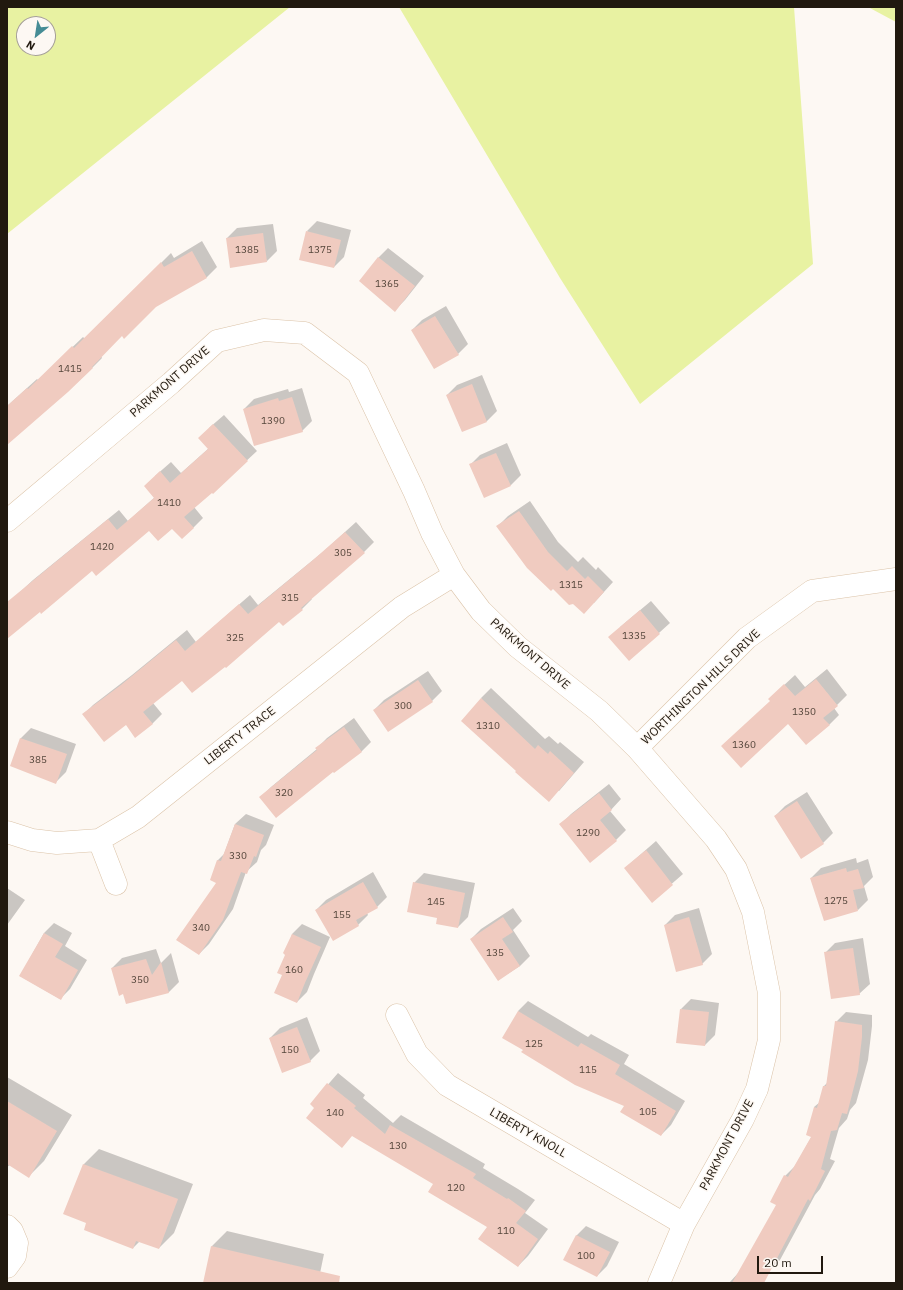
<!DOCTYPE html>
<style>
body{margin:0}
#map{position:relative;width:903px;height:1290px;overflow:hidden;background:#fdf8f3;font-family:"IBM Plex Sans",sans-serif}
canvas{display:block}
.frame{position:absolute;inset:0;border:8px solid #21190f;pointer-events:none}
.north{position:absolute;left:16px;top:16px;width:40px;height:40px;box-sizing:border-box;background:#fdf8f3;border:1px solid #a59f98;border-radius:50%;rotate:210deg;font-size:11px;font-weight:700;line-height:16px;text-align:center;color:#21190f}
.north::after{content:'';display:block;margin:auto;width:14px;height:18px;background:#468c95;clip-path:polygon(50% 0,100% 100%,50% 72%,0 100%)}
.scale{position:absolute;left:757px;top:1256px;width:66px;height:18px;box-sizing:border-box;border:2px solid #21190f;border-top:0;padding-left:5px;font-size:12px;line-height:14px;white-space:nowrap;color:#21190f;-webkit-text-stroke:3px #fdf8f3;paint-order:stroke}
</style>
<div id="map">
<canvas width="903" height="1290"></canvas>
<div class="frame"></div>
<div class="north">N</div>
<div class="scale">20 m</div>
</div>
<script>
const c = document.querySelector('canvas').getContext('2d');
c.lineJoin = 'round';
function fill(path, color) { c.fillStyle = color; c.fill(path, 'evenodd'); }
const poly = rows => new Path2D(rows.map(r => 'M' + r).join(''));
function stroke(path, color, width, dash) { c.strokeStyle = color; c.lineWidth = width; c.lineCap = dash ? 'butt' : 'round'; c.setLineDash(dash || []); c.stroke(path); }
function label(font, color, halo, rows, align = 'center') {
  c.font = font + ' "IBM Plex Sans",sans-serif'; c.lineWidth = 3; c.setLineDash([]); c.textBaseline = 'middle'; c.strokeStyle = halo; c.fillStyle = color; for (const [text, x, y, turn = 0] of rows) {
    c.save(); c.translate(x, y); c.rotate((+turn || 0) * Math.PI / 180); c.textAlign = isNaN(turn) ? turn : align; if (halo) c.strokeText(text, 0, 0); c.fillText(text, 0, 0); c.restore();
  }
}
fill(poly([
 [7,7,290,7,7,234],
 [24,24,48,24,48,48,24,48],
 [399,7,794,7,813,264,640,404,560,278],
 [868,7,896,7,896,22]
]), '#e8f2a2');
fill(poly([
 [317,221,351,230,344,257,334,267,307,231],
 [273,224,277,251,267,261,227,238,237,228],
 [202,241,217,267,207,277,155,306,122,335,101,356,102,358,92,368,7,441,7,406,37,379,38,380,83,337,85,339,171,253,174,258],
 [388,248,424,276,405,300,395,310,378,258],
 [446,306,468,344,458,354,412,330,422,320],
 [482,375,497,411,487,421,462,431,447,395,457,385],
 [302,388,312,421,302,431,244,409,254,399,288,389,289,392],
 [224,415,257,451,213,492,212,491,194,507,203,518,193,528,172,528,149,530,92,570,7,637,7,604,33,580,119,510,128,521,155,497,155,476,171,462,181,473,209,448,209,428],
 [507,443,521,475,511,485,484,496,470,465,480,455],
 [530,501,558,542,578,562,583,557,596,570,598,567,613,582,594,603,498,526,508,516],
 [356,522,374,542,364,552,311,598,312,599,302,609,279,620,183,679,153,703,162,714,152,724,126,723,83,715,93,705,132,675,187,630,196,642,250,595,258,605,324,551],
 [651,601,670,623,629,660,620,627],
 [827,669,847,695,834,708,839,715,829,725,771,701,769,699,795,675,805,687],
 [428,671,442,691,432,701,374,710,384,700],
 [491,688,545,739,549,736,558,744,560,742,584,762,559,791,518,771,481,698],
 [354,718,371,742,361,752,333,770,261,797,271,787,317,749,317,748,327,738],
 [31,728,76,744,66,772,56,782,11,765,21,738],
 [609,784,621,799,610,811,626,830,616,840,561,824,571,814],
 [807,792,833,833,823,843,775,816,785,806],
 [246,814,274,825,266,845,261,850,257,862,246,872,233,909,209,944,199,954,217,882,211,880,218,860,224,854,235,824],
 [656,841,683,874,652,901,625,868],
 [856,858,857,863,868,859,873,877,864,886,868,900,858,910,811,878,821,868],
 [373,872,387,897,377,907,367,913,368,915,358,925,316,910,326,900],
 [424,873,475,883,468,917,458,927,438,917,414,883],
 [7,888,25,900,7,925],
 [513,908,522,921,513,930,530,956,520,966,498,980,471,939,481,929],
 [699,908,712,954,702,964,665,925,675,915],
 [54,923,72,933,65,946,87,960,70,989,60,999,20,976,44,933],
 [302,924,330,937,314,974,307,992,297,1002,283,975,287,954,292,934],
 [863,938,870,984,859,994,825,953,835,943],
 [156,949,161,963,171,953,179,982,169,992,127,1003,124,993,112,968,122,958],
 [691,999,719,1003,715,1035,705,1045,681,1009],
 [528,1001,588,1037,591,1034,629,1055,624,1064,685,1101,671,1125,661,1135,625,1105,524,1050,518,1011],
 [846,1012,872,1015,872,1026,868,1060,856,1103,850,1110,847,1119,839,1128,830,1159,835,1161,820,1189,815,1195,780,1260,770,1270,762,1283,729,1283,740,1271,777,1205,785,1176,795,1166,812,1136,814,1107,820,1102,824,1086,827,1083,836,1022],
 [307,1017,320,1051,310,1061,270,1038,280,1028],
 [338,1073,365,1095,363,1098,393,1123,401,1115,485,1164,483,1168,518,1189,535,1200,525,1213,548,1229,528,1256,518,1266,488,1227,434,1183,311,1104],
 [7,1077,72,1115,44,1161,29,1176,10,1165,7,1167],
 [99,1149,193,1184,174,1233,159,1248,140,1241,133,1248,87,1222,65,1214,84,1164],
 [586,1226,619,1242,607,1266,597,1276,576,1236],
 [227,1231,324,1254,318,1283,204,1283,212,1246]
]), '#0003');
fill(poly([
 [306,231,341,240,334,268,299,260],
 [263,233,267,262,230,268,226,238],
 [192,251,207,278,156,307,124,339,122,336,92,367,93,368,68,392,7,445,7,406,27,388,28,389,72,346,74,348,161,262,164,267],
 [378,257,415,286,395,312,359,281],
 [435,316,459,355,434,369,411,330],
 [472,384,487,422,462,432,446,395],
 [292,397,303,432,254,446,243,409,278,398,279,401],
 [213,424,248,461,213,494,212,493,184,517,194,528,182,539,172,529,158,541,149,531,96,576,92,571,41,614,40,612,7,639,7,602,108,519,117,530,154,498,144,486,160,471,170,483,208,449,198,438],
 [496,453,511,486,484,498,469,464],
 [519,511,548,552,567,571,572,566,585,579,588,576,604,592,584,614,573,604,569,605,553,589,551,591,527,568,496,526],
 [345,532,365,553,301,608,303,610,283,626,279,622,226,668,225,667,192,693,182,681,143,712,153,724,135,738,126,725,104,742,82,714,121,685,176,640,185,651,239,604,248,614,313,560],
 [640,610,660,634,629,661,608,637],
 [816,679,838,706,823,718,830,725,806,745,788,724,741,768,721,746,770,701,768,699,784,684,795,696],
 [418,680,433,702,388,732,373,710],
 [481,698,535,749,538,745,548,754,550,751,574,773,549,802,515,772,516,771,461,721],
 [344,727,362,752,334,773,333,772,276,818,259,797,317,750,315,748],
 [20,738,67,754,56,784,10,766],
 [599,793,612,810,600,820,617,841,590,863,559,824],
 [797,801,824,844,801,859,774,816],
 [235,824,264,835,256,857,254,856,247,874,241,872,223,920,199,955,176,940,216,883,210,880,217,860,221,861],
 [646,850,673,885,652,903,624,868],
 [846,868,847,872,858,869,864,888,853,890,858,911,824,921,810,878],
 [363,882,378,908,356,920,359,926,333,941,315,910],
 [413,882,465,893,458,928,436,924,437,918,407,912],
 [503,917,513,932,502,939,520,966,498,981,470,939],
 [689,917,703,965,676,972,664,925],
 [44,933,63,944,55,957,78,970,61,1000,19,976],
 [292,934,321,947,304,985,297,1003,274,993,282,975,277,973,285,955,283,953],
 [853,948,860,995,831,999,824,952],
 [146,959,152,975,161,962,169,993,126,1004,123,994,119,996,111,968],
 [680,1009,709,1012,705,1046,676,1043],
 [518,1011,578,1047,581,1043,620,1065,615,1074,676,1111,661,1136,620,1112,624,1106,575,1085,521,1052,523,1050,502,1038],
 [835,1021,862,1025,862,1037,858,1071,847,1114,842,1113,837,1130,831,1131,821,1169,825,1171,810,1201,808,1199,764,1283,732,1283,776,1205,770,1202,784,1175,788,1177,811,1137,806,1135,814,1107,817,1108,823,1086,826,1086],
 [297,1027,311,1062,282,1073,269,1038],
 [327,1083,356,1106,354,1108,385,1134,390,1125,476,1174,473,1178,507,1199,508,1198,526,1211,516,1223,538,1239,518,1267,478,1239,487,1227,428,1192,433,1184,352,1136,342,1148,306,1118,314,1108,310,1104],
 [7,1101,57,1131,29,1178,7,1164],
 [83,1164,178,1199,159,1249,136,1241,133,1249,84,1230,86,1223,63,1214],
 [576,1235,610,1252,597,1277,563,1260],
 [211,1246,340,1276,339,1283,203,1283]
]), '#f0cbc0');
const minor = poly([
 [7,521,171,383,217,341,264,330,305,333,358,373,414,491,432,533,454,575,481,611,518,647,599,711,637,748,716,839,736,869,753,912,769,993,769,1040,757,1089,743,1119,684,1224,659,1283],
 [637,748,747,638,812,591,896,579],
 [7,832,32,840,57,843,99,840,138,817,402,607,454,575],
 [99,840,116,884],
 [397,1015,417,1054,447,1085,684,1224],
 [7,1226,12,1231,17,1243,15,1256,7,1267]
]);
stroke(minor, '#dbc3a8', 23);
stroke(minor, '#fff', 22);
label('10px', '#55463b', null, [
 ["1385",247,250],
 ["1375",320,250],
 ["1365",387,284],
 ["1415",70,369],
 ["1390",273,421],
 ["1410",169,503],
 ["1420",102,547],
 ["305",343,553],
 ["1315",571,585],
 ["315",290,598],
 ["1335",634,636],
 ["325",235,638],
 ["300",403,706],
 ["1350",804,712],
 ["1310",488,726],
 ["1360",744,745],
 ["385",38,760],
 ["320",284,793],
 ["1290",588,833],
 ["330",238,856],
 ["1275",836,901],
 ["145",436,902],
 ["155",342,915],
 ["340",201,928],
 ["135",495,953],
 ["160",294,970],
 ["350",140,980],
 ["125",534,1044],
 ["150",290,1050],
 ["115",588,1070],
 ["105",648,1112],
 ["140",335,1113],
 ["130",398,1146],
 ["120",456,1188],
 ["110",506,1231],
 ["100",586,1256]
]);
label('12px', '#21190f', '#fdf8f3', [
 ["PARKMONT DRIVE",170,382,-41],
 ["PARKMONT DRIVE",530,654,41],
 ["WORTHINGTON HILLS DRIVE",701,687,-44],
 ["LIBERTY TRACE",240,736,-38],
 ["LIBERTY KNOLL",528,1133,30],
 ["PARKMONT DRIVE",727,1145,-62]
]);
</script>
